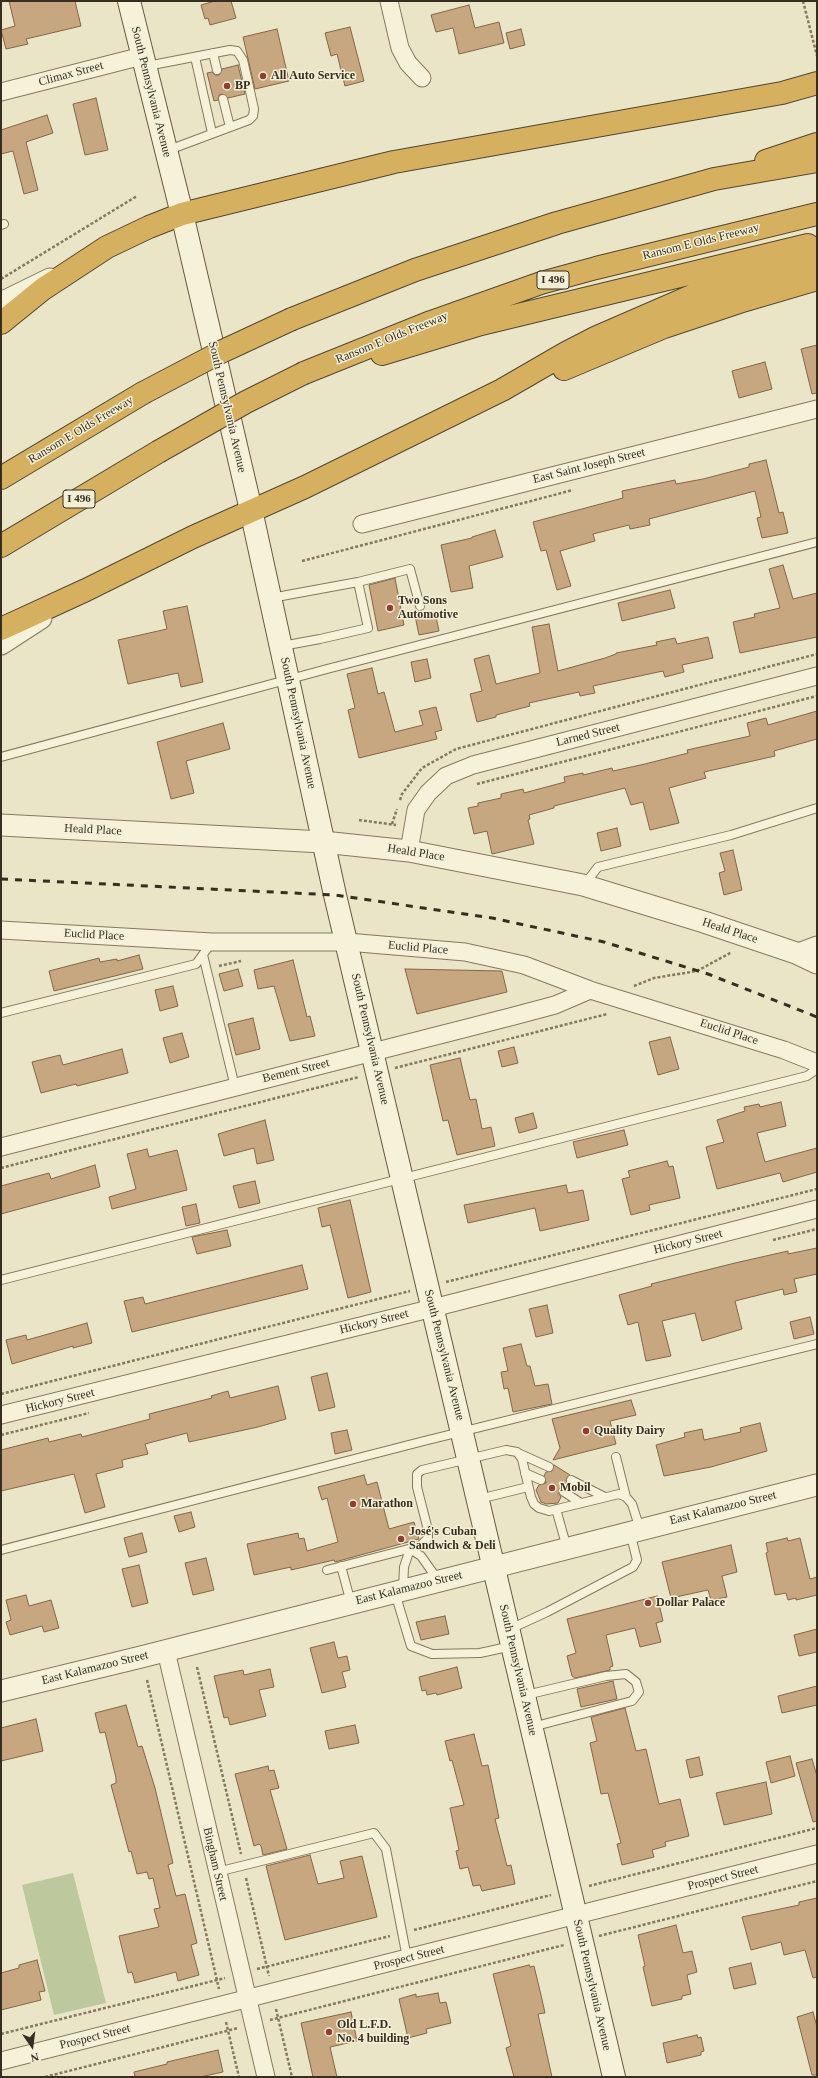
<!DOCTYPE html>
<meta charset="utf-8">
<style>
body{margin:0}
#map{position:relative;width:818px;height:2078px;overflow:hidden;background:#ebe5c7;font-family:Georgia,serif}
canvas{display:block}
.frame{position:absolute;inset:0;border:2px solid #372e20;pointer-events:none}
.north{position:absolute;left:12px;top:2026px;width:40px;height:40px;-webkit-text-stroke:3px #f3efd6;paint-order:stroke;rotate:166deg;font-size:11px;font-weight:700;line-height:16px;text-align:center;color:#372e20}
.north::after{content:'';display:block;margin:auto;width:14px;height:18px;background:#372e20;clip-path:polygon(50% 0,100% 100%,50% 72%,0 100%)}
</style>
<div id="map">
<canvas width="818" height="2078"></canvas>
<div class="frame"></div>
<div class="north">N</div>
</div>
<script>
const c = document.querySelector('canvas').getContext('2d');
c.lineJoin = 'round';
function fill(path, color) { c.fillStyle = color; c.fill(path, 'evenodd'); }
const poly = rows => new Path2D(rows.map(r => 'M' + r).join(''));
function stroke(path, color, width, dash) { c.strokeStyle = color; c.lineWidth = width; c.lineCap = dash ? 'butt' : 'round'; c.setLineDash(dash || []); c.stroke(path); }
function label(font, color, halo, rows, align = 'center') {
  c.font = font + ' Georgia,serif'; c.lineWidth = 3; c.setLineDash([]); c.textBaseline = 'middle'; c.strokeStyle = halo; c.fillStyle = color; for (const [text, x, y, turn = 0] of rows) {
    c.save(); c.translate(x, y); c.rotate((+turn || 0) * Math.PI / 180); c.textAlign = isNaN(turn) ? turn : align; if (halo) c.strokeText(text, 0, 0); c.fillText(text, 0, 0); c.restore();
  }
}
fill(poly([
 [73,1873,106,2003,54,2015,22,1885]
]), '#bdc99c');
const building = poly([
 [9,1,75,1,81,26,26,39,28,44,6,49,1,30,15,26,9,1],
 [215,1,231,1,236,18,210,25,208,18,205,19,201,5,215,1],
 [469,5,475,28,499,22,504,43,459,54,453,28,436,32,431,15,469,5],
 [350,27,364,81,345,86,337,54,331,56,325,33,350,27],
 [277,29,289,81,255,89,243,37,277,29],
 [521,29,525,45,510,49,506,33,521,29],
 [238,65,245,94,228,98,222,94,219,95,218,100,214,101,207,73,212,72,215,75,219,75,222,69,238,65],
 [96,98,108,150,85,155,73,104,96,98],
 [47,115,53,133,26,142,38,190,24,194,13,151,1,154,1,130,47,115],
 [817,345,817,393,812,394,801,349,817,345],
 [765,362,772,389,739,398,732,371,765,362],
 [766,460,779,513,783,512,788,533,762,538,757,518,761,517,755,491,649,519,650,525,630,529,629,525,593,534,595,541,560,551,571,586,557,590,546,550,541,551,533,522,623,498,622,491,675,480,676,484,703,479,749,467,749,464,766,460],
 [495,530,503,557,469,566,473,588,451,592,441,545,472,538,472,537,495,530],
 [783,565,793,599,817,593,817,637,740,653,733,622,755,617,754,614,780,608,769,569,783,565],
 [395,578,404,625,378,631,369,585,395,578],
 [670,590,675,608,622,621,618,603,670,590],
 [187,606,203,682,181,687,178,673,128,684,118,640,167,629,163,611,187,606],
 [435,612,439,631,419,635,415,616,435,612],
 [549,624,558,671,605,658,616,654,616,653,657,645,656,642,675,638,677,644,708,637,713,658,682,665,684,672,665,677,663,671,593,686,595,693,580,696,579,692,529,703,530,706,496,715,496,717,477,722,470,694,482,691,474,659,489,655,496,684,540,673,532,627,549,624],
 [427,659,431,678,415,682,411,662,427,659],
 [372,668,378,694,384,692,395,732,423,725,419,711,436,707,442,730,435,732,437,739,359,758,348,710,355,708,347,674,372,668],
 [817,711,817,739,774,751,775,756,704,772,706,778,669,788,679,823,650,830,643,802,631,805,625,788,554,806,554,808,529,815,530,819,528,820,534,844,492,854,487,831,474,834,468,808,478,806,478,803,501,798,501,794,523,789,524,793,565,782,564,777,583,773,583,775,612,768,613,771,645,764,688,753,687,750,750,736,747,723,766,718,768,725,817,711],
 [223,723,230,749,186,761,194,793,171,799,157,742,223,723],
 [617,828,621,846,601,851,597,833,617,828],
 [733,850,742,890,724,895,719,873,725,871,720,853,733,850],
 [139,955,143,969,54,991,49,971,99,958,100,962,117,959,117,961,139,955],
 [293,960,307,1017,310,1016,315,1036,290,1041,274,986,258,989,254,970,293,960],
 [238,969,243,986,224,991,219,974,238,969],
 [405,969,502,971,507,992,417,1014,405,969],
 [173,986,178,1006,160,1011,155,990,173,986],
 [253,1018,260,1049,236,1055,228,1024,253,1018],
 [182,1033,189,1057,170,1063,163,1038,182,1033],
 [670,1037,679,1069,658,1075,649,1042,670,1037],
 [514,1047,518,1063,502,1067,498,1051,514,1047],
 [122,1049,128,1073,77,1086,76,1084,41,1093,32,1062,60,1055,63,1065,122,1049],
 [460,1058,470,1100,476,1099,482,1129,491,1127,495,1146,457,1155,448,1120,443,1121,430,1065,460,1058],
 [781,1102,786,1126,757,1133,765,1162,817,1148,817,1172,783,1182,780,1173,717,1189,706,1147,724,1142,717,1120,745,1111,744,1107,759,1104,760,1107,781,1102],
 [533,1113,537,1128,519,1133,515,1118,533,1113],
 [265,1120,274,1160,257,1164,254,1148,224,1156,218,1134,265,1120],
 [624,1130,628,1145,577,1158,573,1142,624,1130],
 [147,1149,149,1157,177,1150,187,1190,112,1209,109,1197,136,1189,127,1154,147,1149],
 [667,1161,669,1167,673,1166,680,1198,649,1205,650,1210,631,1215,622,1179,630,1177,628,1171,667,1161],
 [95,1165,100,1187,1,1214,1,1186,49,1173,51,1179,95,1165],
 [255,1181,260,1203,239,1208,233,1186,255,1181],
 [566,1185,568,1193,583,1190,589,1220,540,1231,535,1208,468,1223,464,1205,566,1185],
 [350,1200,371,1292,348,1298,330,1225,322,1227,318,1208,350,1200],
 [196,1204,200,1223,186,1226,182,1207,196,1204],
 [227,1230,231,1246,197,1254,192,1237,227,1230],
 [817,1248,817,1274,794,1279,797,1292,784,1295,783,1289,735,1301,742,1329,702,1341,695,1313,662,1321,671,1356,646,1361,638,1322,628,1325,619,1295,652,1286,651,1284,735,1263,788,1251,788,1254,817,1248],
 [302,1265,308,1289,132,1332,124,1301,143,1297,145,1304,302,1265],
 [547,1305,553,1333,536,1337,529,1309,547,1305],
 [810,1317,814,1334,794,1339,790,1322,810,1317],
 [87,1323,92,1343,73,1348,73,1346,12,1364,6,1340,26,1335,27,1340,87,1323],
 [521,1344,527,1366,530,1366,535,1386,548,1384,552,1404,513,1412,508,1388,504,1389,501,1372,508,1371,503,1348,521,1344],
 [327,1373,335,1407,319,1411,311,1377,327,1373],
 [278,1386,286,1419,258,1427,189,1442,187,1433,145,1444,148,1454,122,1460,123,1467,96,1474,105,1507,85,1513,74,1474,1,1491,1,1450,48,1438,49,1442,81,1434,82,1437,150,1419,149,1414,212,1398,211,1396,228,1391,230,1398,278,1386],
 [631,1400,636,1415,610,1421,616,1444,553,1460,560,1448,552,1419,631,1400],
 [760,1423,767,1451,711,1467,664,1476,656,1445,685,1437,684,1433,702,1429,704,1440,741,1432,740,1428,760,1423],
 [347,1430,352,1450,335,1454,331,1433,347,1430],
 [554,1465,570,1475,566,1480,568,1485,567,1487,562,1487,559,1489,559,1494,561,1497,558,1503,546,1504,541,1502,536,1490,539,1485,546,1483,544,1476,546,1472,552,1471,554,1465],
 [364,1475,367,1485,377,1482,389,1529,414,1522,419,1539,335,1562,334,1560,291,1570,291,1567,254,1575,247,1544,298,1533,299,1539,304,1538,307,1551,338,1542,327,1498,322,1500,318,1487,364,1475],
 [191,1512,195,1527,179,1532,174,1516,191,1512],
 [142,1533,147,1552,129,1557,124,1538,142,1533],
 [787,1538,788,1541,800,1538,810,1579,817,1577,817,1595,796,1600,796,1598,788,1600,786,1593,775,1595,766,1553,768,1552,766,1543,787,1538],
 [731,1545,737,1572,722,1576,727,1597,711,1600,708,1590,671,1598,662,1562,731,1545],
 [206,1558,214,1590,193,1595,185,1563,206,1558],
 [139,1565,148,1603,132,1607,122,1569,139,1565],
 [26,1595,29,1606,51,1600,59,1628,44,1632,42,1626,10,1635,6,1622,11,1620,6,1600,26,1595],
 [657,1596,663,1621,656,1623,661,1642,640,1647,635,1628,606,1635,613,1666,610,1667,610,1670,575,1678,572,1676,567,1656,576,1653,567,1619,657,1596],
 [445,1616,449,1634,421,1640,416,1622,445,1616],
 [817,1629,817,1652,799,1656,794,1635,817,1629],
 [334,1642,338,1658,347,1656,350,1670,342,1672,346,1687,322,1693,310,1648,334,1642],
 [457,1667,462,1688,437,1695,436,1693,427,1695,426,1690,422,1691,419,1677,457,1667],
 [270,1669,274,1687,259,1690,266,1716,230,1725,228,1717,224,1718,214,1676,243,1670,244,1675,270,1669],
 [613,1681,617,1699,581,1707,577,1689,613,1681],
 [817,1686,817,1705,782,1713,778,1696,817,1686],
 [126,1705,138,1747,142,1746,155,1788,173,1863,168,1865,176,1896,185,1894,197,1943,191,1945,199,1975,178,1981,176,1972,135,1983,132,1972,128,1973,119,1936,159,1927,154,1909,160,1908,153,1878,149,1879,147,1872,137,1874,131,1851,129,1852,111,1785,116,1783,116,1778,105,1732,100,1733,95,1713,126,1705],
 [625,1708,636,1751,646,1749,659,1804,680,1799,689,1836,665,1842,666,1846,652,1850,654,1857,622,1865,617,1844,621,1843,608,1793,601,1794,590,1743,597,1741,591,1717,625,1708],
 [36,1719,43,1751,1,1761,1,1728,36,1719],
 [355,1725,359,1743,329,1749,325,1731,355,1725],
 [474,1734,482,1766,488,1765,499,1818,495,1819,507,1866,511,1865,515,1884,482,1891,480,1885,473,1886,468,1867,460,1869,456,1851,459,1850,450,1808,464,1805,452,1760,450,1761,445,1741,474,1734],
 [790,1756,795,1776,771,1783,766,1762,790,1756],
 [699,1757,703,1775,690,1778,686,1760,699,1757],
 [812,1759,817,1776,817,1821,813,1822,796,1763,812,1759],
 [268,1766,269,1771,274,1770,279,1788,270,1790,287,1849,263,1855,261,1846,259,1844,254,1846,235,1774,268,1766],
 [766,1782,772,1814,724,1825,716,1793,766,1782],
 [310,1855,318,1884,344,1878,340,1861,362,1856,377,1917,285,1940,266,1866,310,1855],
 [817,1898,817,1977,813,1978,805,1950,784,1955,781,1942,751,1950,742,1917,799,1905,799,1902,817,1898],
 [676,1925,683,1953,692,1951,697,1972,687,1975,691,1994,682,1996,682,1999,652,2006,643,1967,645,1966,638,1935,676,1925],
 [37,1960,45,1991,39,1992,41,2000,1,2010,1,1973,19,1968,19,1965,37,1960],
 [751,1963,756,1984,734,1989,729,1968,751,1963],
 [529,1965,530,1967,534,1966,541,1995,545,2013,538,2014,552,2077,514,2077,506,2048,511,2046,493,1974,529,1965],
 [438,1993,440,2003,446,2002,451,2023,426,2029,427,2033,408,2038,399,1999,416,1994,416,1997,438,1993],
 [351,2012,357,2041,330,2047,337,2077,313,2077,301,2023,351,2012],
 [813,2012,817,2027,817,2075,812,2075,797,2017,813,2012],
 [697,2035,698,2038,701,2037,704,2051,701,2052,701,2055,667,2063,663,2043,697,2035],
 [218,2050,223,2072,200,2077,135,2077,134,2072,167,2064,167,2062,218,2050]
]);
fill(building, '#c7a780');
stroke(building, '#836645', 1);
const service = poly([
 [213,53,217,70],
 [195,57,212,133],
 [147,66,230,50,237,51,243,60,254,109,253,116,249,120,166,151],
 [223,99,230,127],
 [1,225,4,224],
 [358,582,410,569,420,606],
 [271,598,358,582,368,628,320,639,282,646],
 [1,757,327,669,817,542],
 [584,885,598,867,731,835,817,808],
 [203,955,235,1087],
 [1,1013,196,964,212,942],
 [1,1280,807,1076,817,1069],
 [518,1453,549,1467],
 [616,1457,626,1497],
 [525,1473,541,1480],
 [571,1480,605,1497],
 [564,1492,581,1503],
 [479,1499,528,1487],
 [556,1509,567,1548],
 [1,1550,424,1441,817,1344],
 [341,1566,351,1603],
 [327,1570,420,1546,428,1538,428,1530,417,1487,417,1474,422,1470,506,1450,517,1452,522,1459,531,1497,534,1504,539,1508,549,1511,619,1494,626,1497,632,1504,640,1529],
 [403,1589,404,1567,410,1549,421,1556,438,1580],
 [395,1593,411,1646,432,1654,480,1653,512,1646],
 [510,1629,547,1612,633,1567,637,1560,630,1532],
 [526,1695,606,1676,626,1674,636,1682,639,1692,632,1701,532,1727],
 [217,1872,374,1833,386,1849,407,1958]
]);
const minor = poly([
 [389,1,400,48,408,63,422,78],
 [1,92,142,56],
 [362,524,817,409],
 [409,851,416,810,428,793,446,776,473,765,817,676],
 [1,930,212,942,347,942,465,952,524,965,590,990,784,1050,817,1063],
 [796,953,817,945],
 [1,1147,510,1017,555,1005,590,990],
 [1,1415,433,1308,817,1209],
 [166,1651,266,2077],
 [1,2061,817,1854]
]);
const tertiary = poly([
 [1,303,50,279],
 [1,644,41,618],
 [1,825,323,842,409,851,583,885,704,922,796,953,817,963],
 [1,1691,141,1657,817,1485]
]);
const secondary = poly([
 [129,1,182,214,251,510,335,895,614,2077]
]);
const motorway = poly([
 [766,161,817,144],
 [292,319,415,270,557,223,714,179,817,161],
 [1,323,43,289,107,247,149,227,182,214,394,162,782,93,817,83],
 [382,354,481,324,808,245],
 [564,369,664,327,739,302,817,279],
 [304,373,431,322,541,283,596,268,817,214],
 [1,478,143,393],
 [1,546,158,452],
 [1,629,86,590,193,537,305,487,502,390,566,353,597,337,696,294,817,257]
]);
stroke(service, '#86785e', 10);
stroke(minor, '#86785e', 19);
stroke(tertiary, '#86785e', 23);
stroke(secondary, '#685941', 24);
stroke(motorway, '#544631', 24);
stroke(poly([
 [803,1,817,56],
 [1,279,137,196],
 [302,561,573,490],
 [477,784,817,696],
 [400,800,402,794,422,768,456,749,817,654],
 [359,820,396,825],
 [392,824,397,809],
 [219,966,241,961],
 [634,986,654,978,697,971,732,952],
 [395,1068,607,1014],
 [1,1168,359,1077],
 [773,1240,817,1229],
 [446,1282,817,1189],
 [1,1394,410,1291],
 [1,1435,89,1413],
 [197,1667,241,1854],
 [147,1680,219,1989],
 [246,1878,269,1976],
 [589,1886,817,1828],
 [414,1930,551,1895],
 [599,1936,817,1881],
 [257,1969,390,1936],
 [276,2009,292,2077],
 [270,2020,564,1945],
 [226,2022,239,2077],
 [1,2034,225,1978],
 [45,2077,238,2028]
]), '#86785e', 2.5, [3, 2]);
stroke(service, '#f6f2da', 8);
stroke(minor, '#f6f2da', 17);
stroke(tertiary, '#f6f2da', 21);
stroke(secondary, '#f6f2da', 22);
stroke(motorway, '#d4b05f', 22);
stroke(poly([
 [1,879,335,895,492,918,604,942,708,974,817,1017]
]), '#372e20', 3, [7, 7]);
const motorwayBridge = poly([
 [143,393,223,351,292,319],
 [158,452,246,402,304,373]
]);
stroke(motorwayBridge, '#544631', 24, []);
stroke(motorwayBridge, '#d4b05f', 22);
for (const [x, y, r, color] of [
 [263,76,4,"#903e32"],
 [227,86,4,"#903e32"],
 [390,608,4,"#903e32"],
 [586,1431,4,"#903e32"],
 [552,1488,4,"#903e32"],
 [353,1504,4,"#903e32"],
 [401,1539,4,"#903e32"],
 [648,1603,4,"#903e32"],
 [329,2032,4,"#903e32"]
]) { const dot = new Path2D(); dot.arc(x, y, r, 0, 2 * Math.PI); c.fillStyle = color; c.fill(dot); stroke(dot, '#f3efd6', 1.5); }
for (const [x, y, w] of [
 [553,280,32],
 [79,499,32]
]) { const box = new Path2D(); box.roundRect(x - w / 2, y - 9, w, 18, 3); c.fillStyle = '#f3efd6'; c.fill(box); stroke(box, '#372e20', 1); }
label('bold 11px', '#372e20', null, [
 ["I 496",553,280],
 ["I 496",79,499]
]);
label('12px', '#372e20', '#f3efd6', [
 ["Climax Street",71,74,-15],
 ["South Pennsylvania Avenue",151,92,76],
 ["Ransom E Olds Freeway",701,242,-14],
 ["Ransom E Olds Freeway",392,338,-22],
 ["South Pennsylvania Avenue",227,407,77],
 ["Ransom E Olds Freeway",81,430,-31],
 ["East Saint Joseph Street",589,466,-14],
 ["South Pennsylvania Avenue",298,723,78],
 ["Larned Street",588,735,-14],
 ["Heald Place",93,830,3],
 ["Heald Place",416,853,9],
 ["Heald Place",730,931,18],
 ["Euclid Place",94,935,3],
 ["Euclid Place",418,948,5],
 ["Euclid Place",729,1032,18],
 ["South Pennsylvania Avenue",370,1039,77],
 ["Bement Street",296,1071,-14],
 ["Hickory Street",688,1242,-14],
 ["Hickory Street",374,1322,-14],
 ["South Pennsylvania Avenue",444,1355,76],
 ["Hickory Street",60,1401,-14],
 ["East Kalamazoo Street",723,1508,-14],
 ["East Kalamazoo Street",409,1588,-14],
 ["East Kalamazoo Street",95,1668,-14],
 ["South Pennsylvania Avenue",518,1670,77],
 ["Bingham Street",215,1864,77],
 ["Prospect Street",723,1878,-14],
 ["Prospect Street",409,1958,-14],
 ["South Pennsylvania Avenue",592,1985,77],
 ["Prospect Street",95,2037,-14]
]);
label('bold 12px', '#372e20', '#f3efd6', [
 ["All Auto Service",271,76],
 ["BP",235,86],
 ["Two Sons",398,601],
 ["Automotive",398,615],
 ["Quality Dairy",594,1431],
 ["Mobil",560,1488],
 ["Marathon",361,1504],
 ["José's Cuban",409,1532],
 ["Sandwich & Deli",409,1546],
 ["Dollar Palace",656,1603],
 ["Old L.F.D.",337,2025],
 ["No. 4 building",337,2039]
], 'left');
</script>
